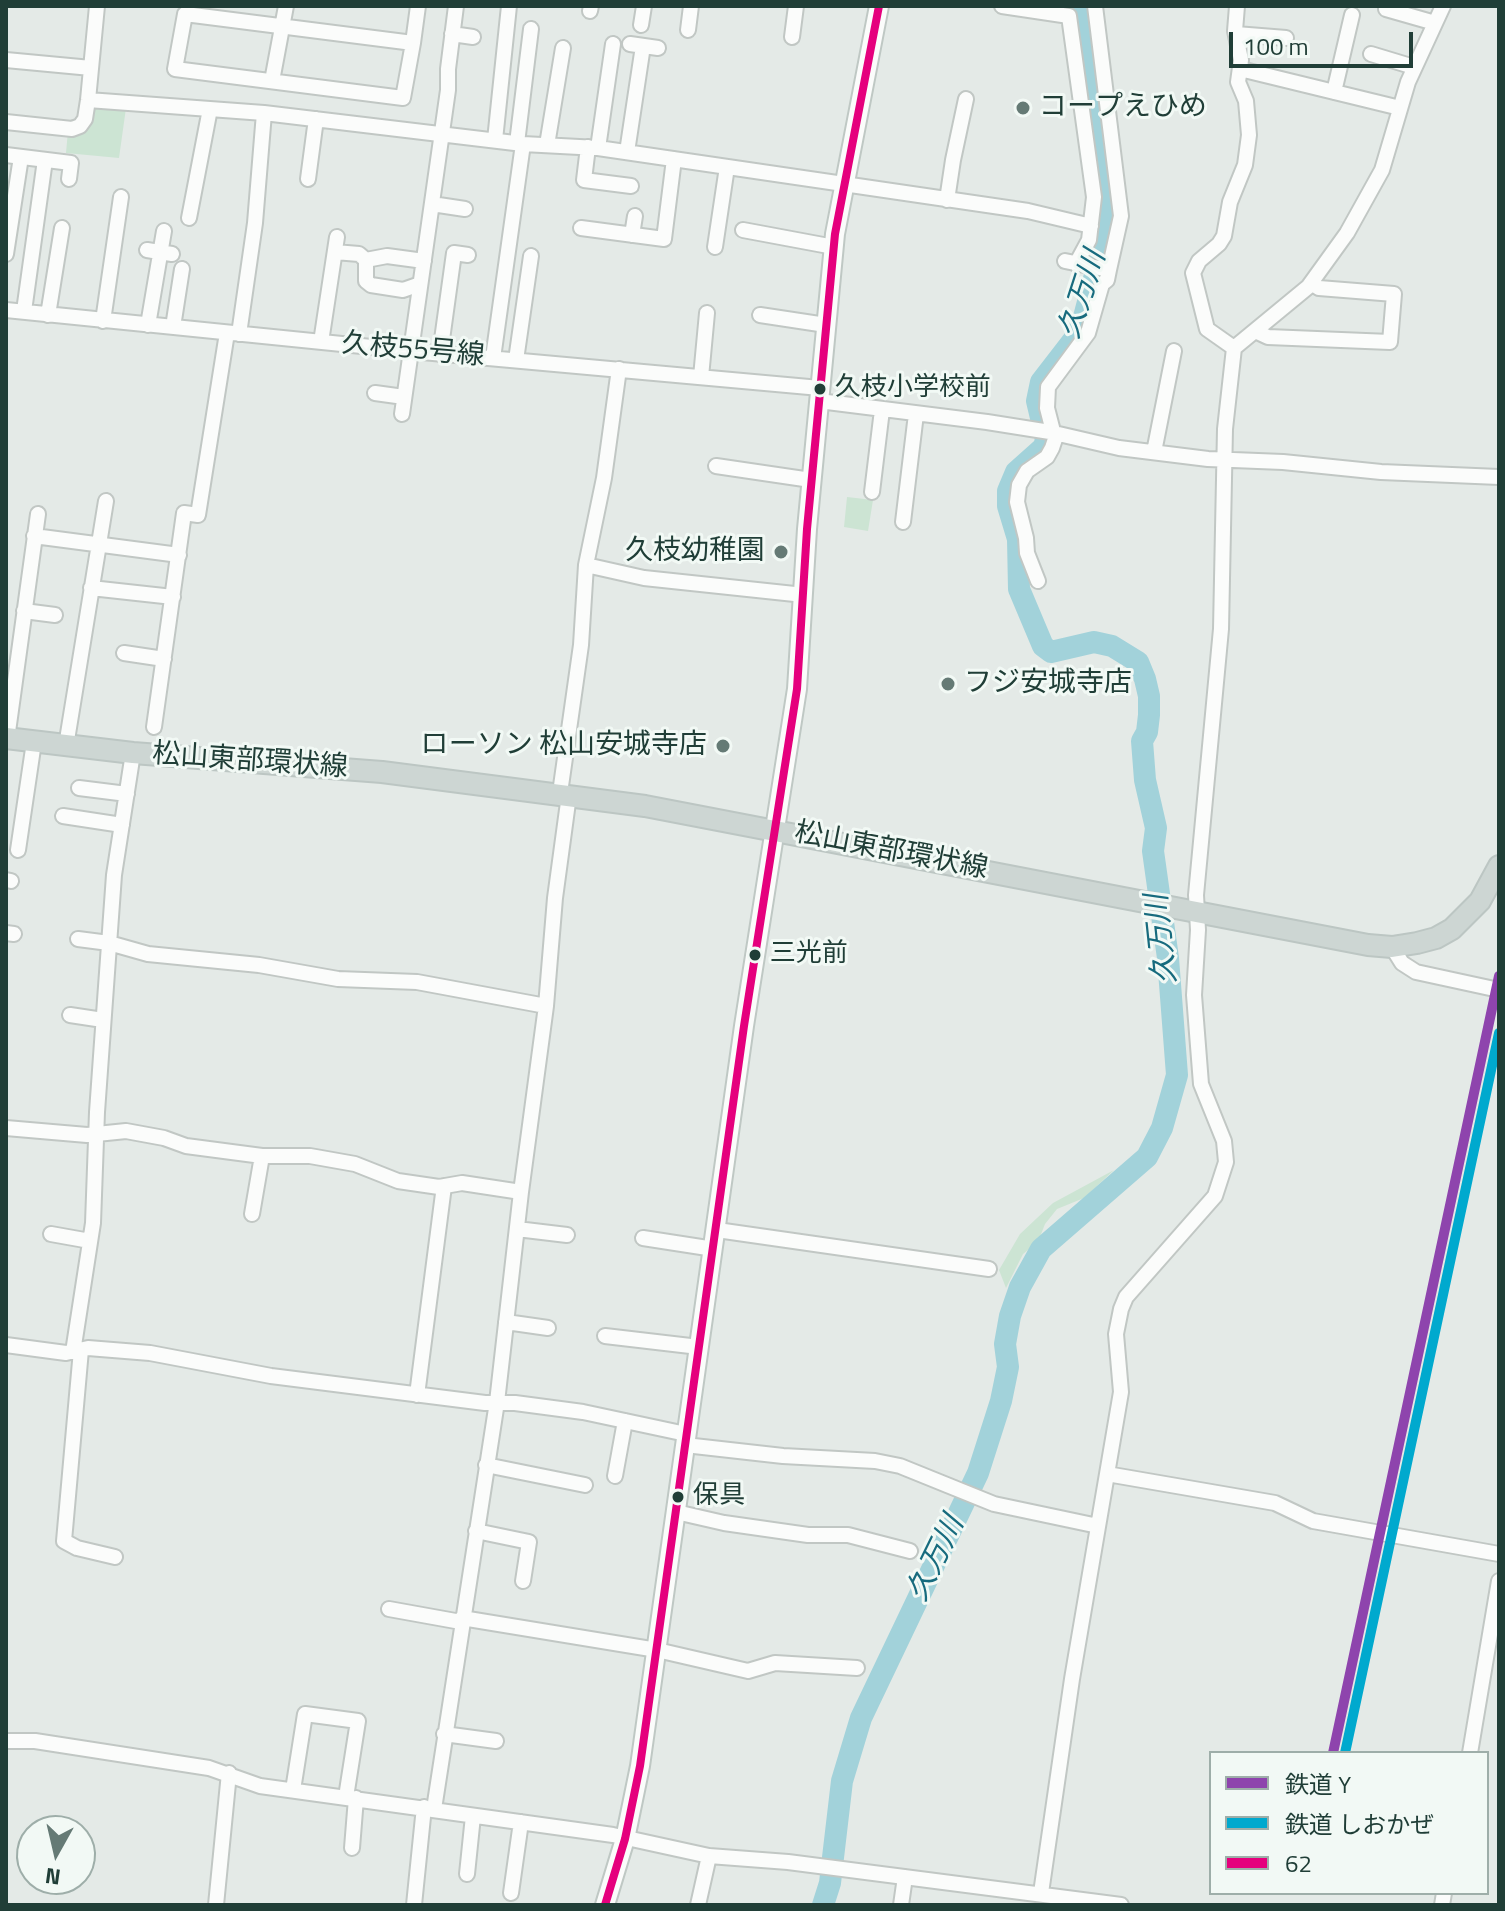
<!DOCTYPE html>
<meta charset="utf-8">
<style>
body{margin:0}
#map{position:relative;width:1505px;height:1911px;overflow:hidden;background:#e4eae7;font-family:"Titillium Web","Noto Sans JP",sans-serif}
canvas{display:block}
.frame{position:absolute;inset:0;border:8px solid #203e37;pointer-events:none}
.legend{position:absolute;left:1209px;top:1751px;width:280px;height:144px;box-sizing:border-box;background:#f2f9f5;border:2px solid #9eaea9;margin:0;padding:10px 14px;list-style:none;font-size:24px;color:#203e37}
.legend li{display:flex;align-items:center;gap:16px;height:40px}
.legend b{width:40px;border:2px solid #9eaea9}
.north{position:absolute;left:16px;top:1815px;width:80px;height:80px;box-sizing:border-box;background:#f2f9f5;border:2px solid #9eaea9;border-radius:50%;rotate:188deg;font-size:22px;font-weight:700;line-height:32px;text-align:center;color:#203e37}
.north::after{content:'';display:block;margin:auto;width:28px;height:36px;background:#657a75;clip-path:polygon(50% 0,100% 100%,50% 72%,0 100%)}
.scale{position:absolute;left:1229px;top:32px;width:184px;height:36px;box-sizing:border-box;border:4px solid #203e37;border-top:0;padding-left:10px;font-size:24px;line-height:28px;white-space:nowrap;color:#203e37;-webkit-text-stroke:6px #f2f9f5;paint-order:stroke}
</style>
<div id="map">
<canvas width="1505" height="1911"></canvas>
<div class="frame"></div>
<ul class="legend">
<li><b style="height:10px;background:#8e44ad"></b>鉄道 Y</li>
<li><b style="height:10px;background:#00a9ce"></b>鉄道 しおかぜ</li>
<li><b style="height:10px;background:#e5007d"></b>62</li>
</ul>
<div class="north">N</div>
<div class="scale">100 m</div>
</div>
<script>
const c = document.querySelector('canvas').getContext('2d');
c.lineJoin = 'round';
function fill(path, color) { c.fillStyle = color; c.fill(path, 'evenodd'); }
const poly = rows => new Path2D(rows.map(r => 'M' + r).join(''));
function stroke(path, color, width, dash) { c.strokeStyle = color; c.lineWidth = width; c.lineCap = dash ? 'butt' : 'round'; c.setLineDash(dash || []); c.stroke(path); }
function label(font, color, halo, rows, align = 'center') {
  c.font = font + ' "Titillium Web","Noto Sans JP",sans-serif'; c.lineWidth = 6; c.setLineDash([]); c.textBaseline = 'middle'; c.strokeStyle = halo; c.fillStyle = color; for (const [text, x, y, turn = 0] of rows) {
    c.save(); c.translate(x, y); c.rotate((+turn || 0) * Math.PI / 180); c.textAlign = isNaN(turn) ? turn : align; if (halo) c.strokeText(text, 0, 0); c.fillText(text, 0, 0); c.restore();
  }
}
fill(poly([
 [90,106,126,108,119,158,66,153,68,131],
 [847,497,873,500,868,531,844,527],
 [1114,1170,1084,1198,1057,1209,1045,1224,1038,1242,1023,1254,1006,1288,999,1270,1020,1234,1053,1203]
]), '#cce4d3');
stroke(poly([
 [823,1905,830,1883,842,1781,861,1718,978,1473,1001,1401,1008,1367,1005,1344,1010,1316,1020,1287,1041,1249,1147,1157,1162,1128,1177,1075,1168,958,1153,851,1156,828,1145,780,1142,741,1147,732,1149,715,1149,696,1145,679,1138,662,1112,646,1094,642,1051,652,1043,646,1019,589,1018,539,1008,506,1008,491,1016,472,1044,447,1046,439,1037,401,1041,382,1075,338,1083,321,1102,248,1104,200,1095,128,1100,113,1087,58,1082,6]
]), '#a2d2da', 22);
const street = poly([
 [1002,6,1069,16,1094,197,1089,240,1076,264],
 [1386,9,1435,23],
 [590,11,591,6],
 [185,14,413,43,403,98,175,69,185,14],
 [641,25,644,6],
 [688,30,691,6],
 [452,34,473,37],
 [1236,34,1286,38],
 [792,37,796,6],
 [413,43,418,6],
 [630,44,658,48],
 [1371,54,1414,67],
 [6,60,91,68],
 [1240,69,1400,108],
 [272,81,286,6],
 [1334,92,1352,15],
 [88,100,264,113,523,144,598,148,1028,211,1091,226],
 [6,122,72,129,80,126,85,119,88,100,97,6],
 [495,140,509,6],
 [517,143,531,29],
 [547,145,563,48],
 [588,147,584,180,631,186],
 [598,148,613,44],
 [627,152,643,46],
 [6,155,71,163,69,179],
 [308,179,316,119],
 [947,200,953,160,966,99],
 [432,204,465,209],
 [189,218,210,109],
 [581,228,664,239,674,159],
 [743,230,834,247],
 [632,235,635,216],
 [715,247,727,167],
 [147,250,172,254],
 [335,252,359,254,366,260,366,281,371,285,403,290,420,284],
 [6,254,21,157],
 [366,260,387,256,424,261],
 [1065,261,1109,270],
 [6,310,411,351,820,388],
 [24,311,45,160],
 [48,315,62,228],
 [760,315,826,325],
 [103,321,121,197],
 [148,325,164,231],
 [173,327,182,269],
 [1255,331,1268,337,1390,342,1394,294,1319,288,1311,283],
 [239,334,255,223,264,113],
 [321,342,337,237],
 [1234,348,1308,287,1347,233,1382,170,1408,82,1443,6],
 [440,354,454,253,468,255],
 [493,358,523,144],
 [516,360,531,256],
 [701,377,707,313],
 [375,393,404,397],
 [819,401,987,422,1050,432,1119,448,1208,459,1283,462,1381,472,1499,477],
 [402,414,448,90,448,69,456,6],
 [1154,452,1174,351],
 [716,466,811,480],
 [872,492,882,410],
 [903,522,916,414],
 [34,536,179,555],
 [586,565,644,578,804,595],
 [1038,581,1027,553,1026,538,1017,502,1019,485,1027,471,1047,457,1052,448,1055,439,1047,408,1048,387,1088,333,1102,284,1107,280,1109,270,1121,216,1095,6],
 [91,588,173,597],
 [24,611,55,615],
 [124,653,164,659],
 [154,727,184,513,198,515,227,333],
 [7,739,38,514],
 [66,746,106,501],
 [79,788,127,794],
 [560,793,581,645,586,565,604,478,619,369],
 [63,816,122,825],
 [18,850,34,742],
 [6,880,11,881],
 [6,933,14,934],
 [78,939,109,943,148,954,259,965,338,979,417,982,546,1006],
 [1392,947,1402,963,1416,972,1499,990],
 [70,1015,103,1020],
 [6,1128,87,1135,126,1131,164,1138,186,1146,262,1156,310,1156,355,1164,398,1181,439,1187,462,1183,521,1192],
 [252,1214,262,1156],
 [517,1229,567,1235],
 [717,1230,989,1269],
 [51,1234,90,1241],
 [643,1238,714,1249],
 [506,1322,548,1328],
 [605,1336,699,1347],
 [6,1345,66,1353,88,1348,150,1353,271,1376,485,1403,515,1403,583,1412,686,1434],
 [81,1350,64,1541,77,1548,115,1557],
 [73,1352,93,1223,97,1112,114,875,133,753],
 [417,1395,444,1186],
 [685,1445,783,1456,875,1461,900,1466,994,1504,1098,1526],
 [486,1465,585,1485],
 [1107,1474,1275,1503,1313,1521,1499,1554],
 [615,1476,625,1421],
 [676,1512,724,1523,808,1535,848,1535,910,1551],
 [476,1531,529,1542,523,1581],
 [389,1609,461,1622],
 [462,1618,657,1650,748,1671,775,1663,857,1668],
 [444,1734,496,1741],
 [6,1741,35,1741,209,1768,260,1786,613,1835,709,1856,788,1862,1121,1905],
 [1470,1753,1499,1581],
 [293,1790,305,1714,358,1721,346,1797],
 [434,1809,497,1402,521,1192,546,1006,555,898,569,795],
 [352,1848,356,1798],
 [467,1874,473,1816],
 [511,1893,521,1822],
 [1041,1893,1072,1679,1121,1392,1116,1334,1121,1309,1126,1297,1215,1196,1226,1162,1224,1141,1201,1084,1194,995,1198,930,1196,895,1221,629,1225,429,1234,348,1207,329,1193,273,1199,261,1219,244,1224,236,1230,202,1245,165,1249,135,1246,101,1238,82,1241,60,1235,31,1237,6],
 [216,1905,229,1773],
 [414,1905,424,1807],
 [698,1905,709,1856],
 [901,1905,905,1877],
 [1442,1905,1444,1893]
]);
const secondary = poly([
 [605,1905,625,1839,640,1766,744,1026,797,689,807,529,835,234,879,6]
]);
const primary = poly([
 [6,738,133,753,382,772,645,806,1368,945,1392,947,1417,943,1436,938,1452,929,1480,901,1499,866]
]);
stroke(street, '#c1c7c4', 18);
stroke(secondary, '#bfc8c4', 22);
stroke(primary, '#bcc6c3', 24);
stroke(street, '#fbfcfb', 14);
stroke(secondary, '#fbfcfb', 18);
stroke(primary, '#cdd6d3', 20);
stroke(poly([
 [605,1905,625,1839,640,1766,744,1026,797,689,807,529,835,234,879,6]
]), '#e5007d', 8);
stroke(poly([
 [1333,1753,1499,976]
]), '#8e44ad', 10);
stroke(poly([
 [1345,1753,1499,1033]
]), '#00a9ce', 10);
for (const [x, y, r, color] of [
 [1023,108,8,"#657a75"],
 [820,389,7,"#203e37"],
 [781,552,8,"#657a75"],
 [948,684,8,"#657a75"],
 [723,746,8,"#657a75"],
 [755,955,7,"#203e37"],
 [678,1497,7,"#203e37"]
]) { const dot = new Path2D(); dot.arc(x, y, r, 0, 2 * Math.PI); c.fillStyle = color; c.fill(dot); stroke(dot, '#f2f9f5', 3); }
label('26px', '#203e37', '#f2f9f5', [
 ["久枝小学校前",835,389],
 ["三光前",770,955],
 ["保具",693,1497]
], 'left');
label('28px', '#203e37', '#f2f9f5', [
 ["コープえひめ",1039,108],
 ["久枝幼稚園",765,552,"right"],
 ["フジ安城寺店",964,684],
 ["ローソン 松山安城寺店",707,746,"right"]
], 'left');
label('28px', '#203e37', '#f2f9f5', [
 ["久枝55号線",413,351,5],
 ["松山東部環状線",250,762,4],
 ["松山東部環状線",891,852,11]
]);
label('italic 30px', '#176b7e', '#f2f9f5', [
 ["久万川",1084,295,-72],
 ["久万川",1163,939,-96],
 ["久万川",937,1559,-64]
]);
</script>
